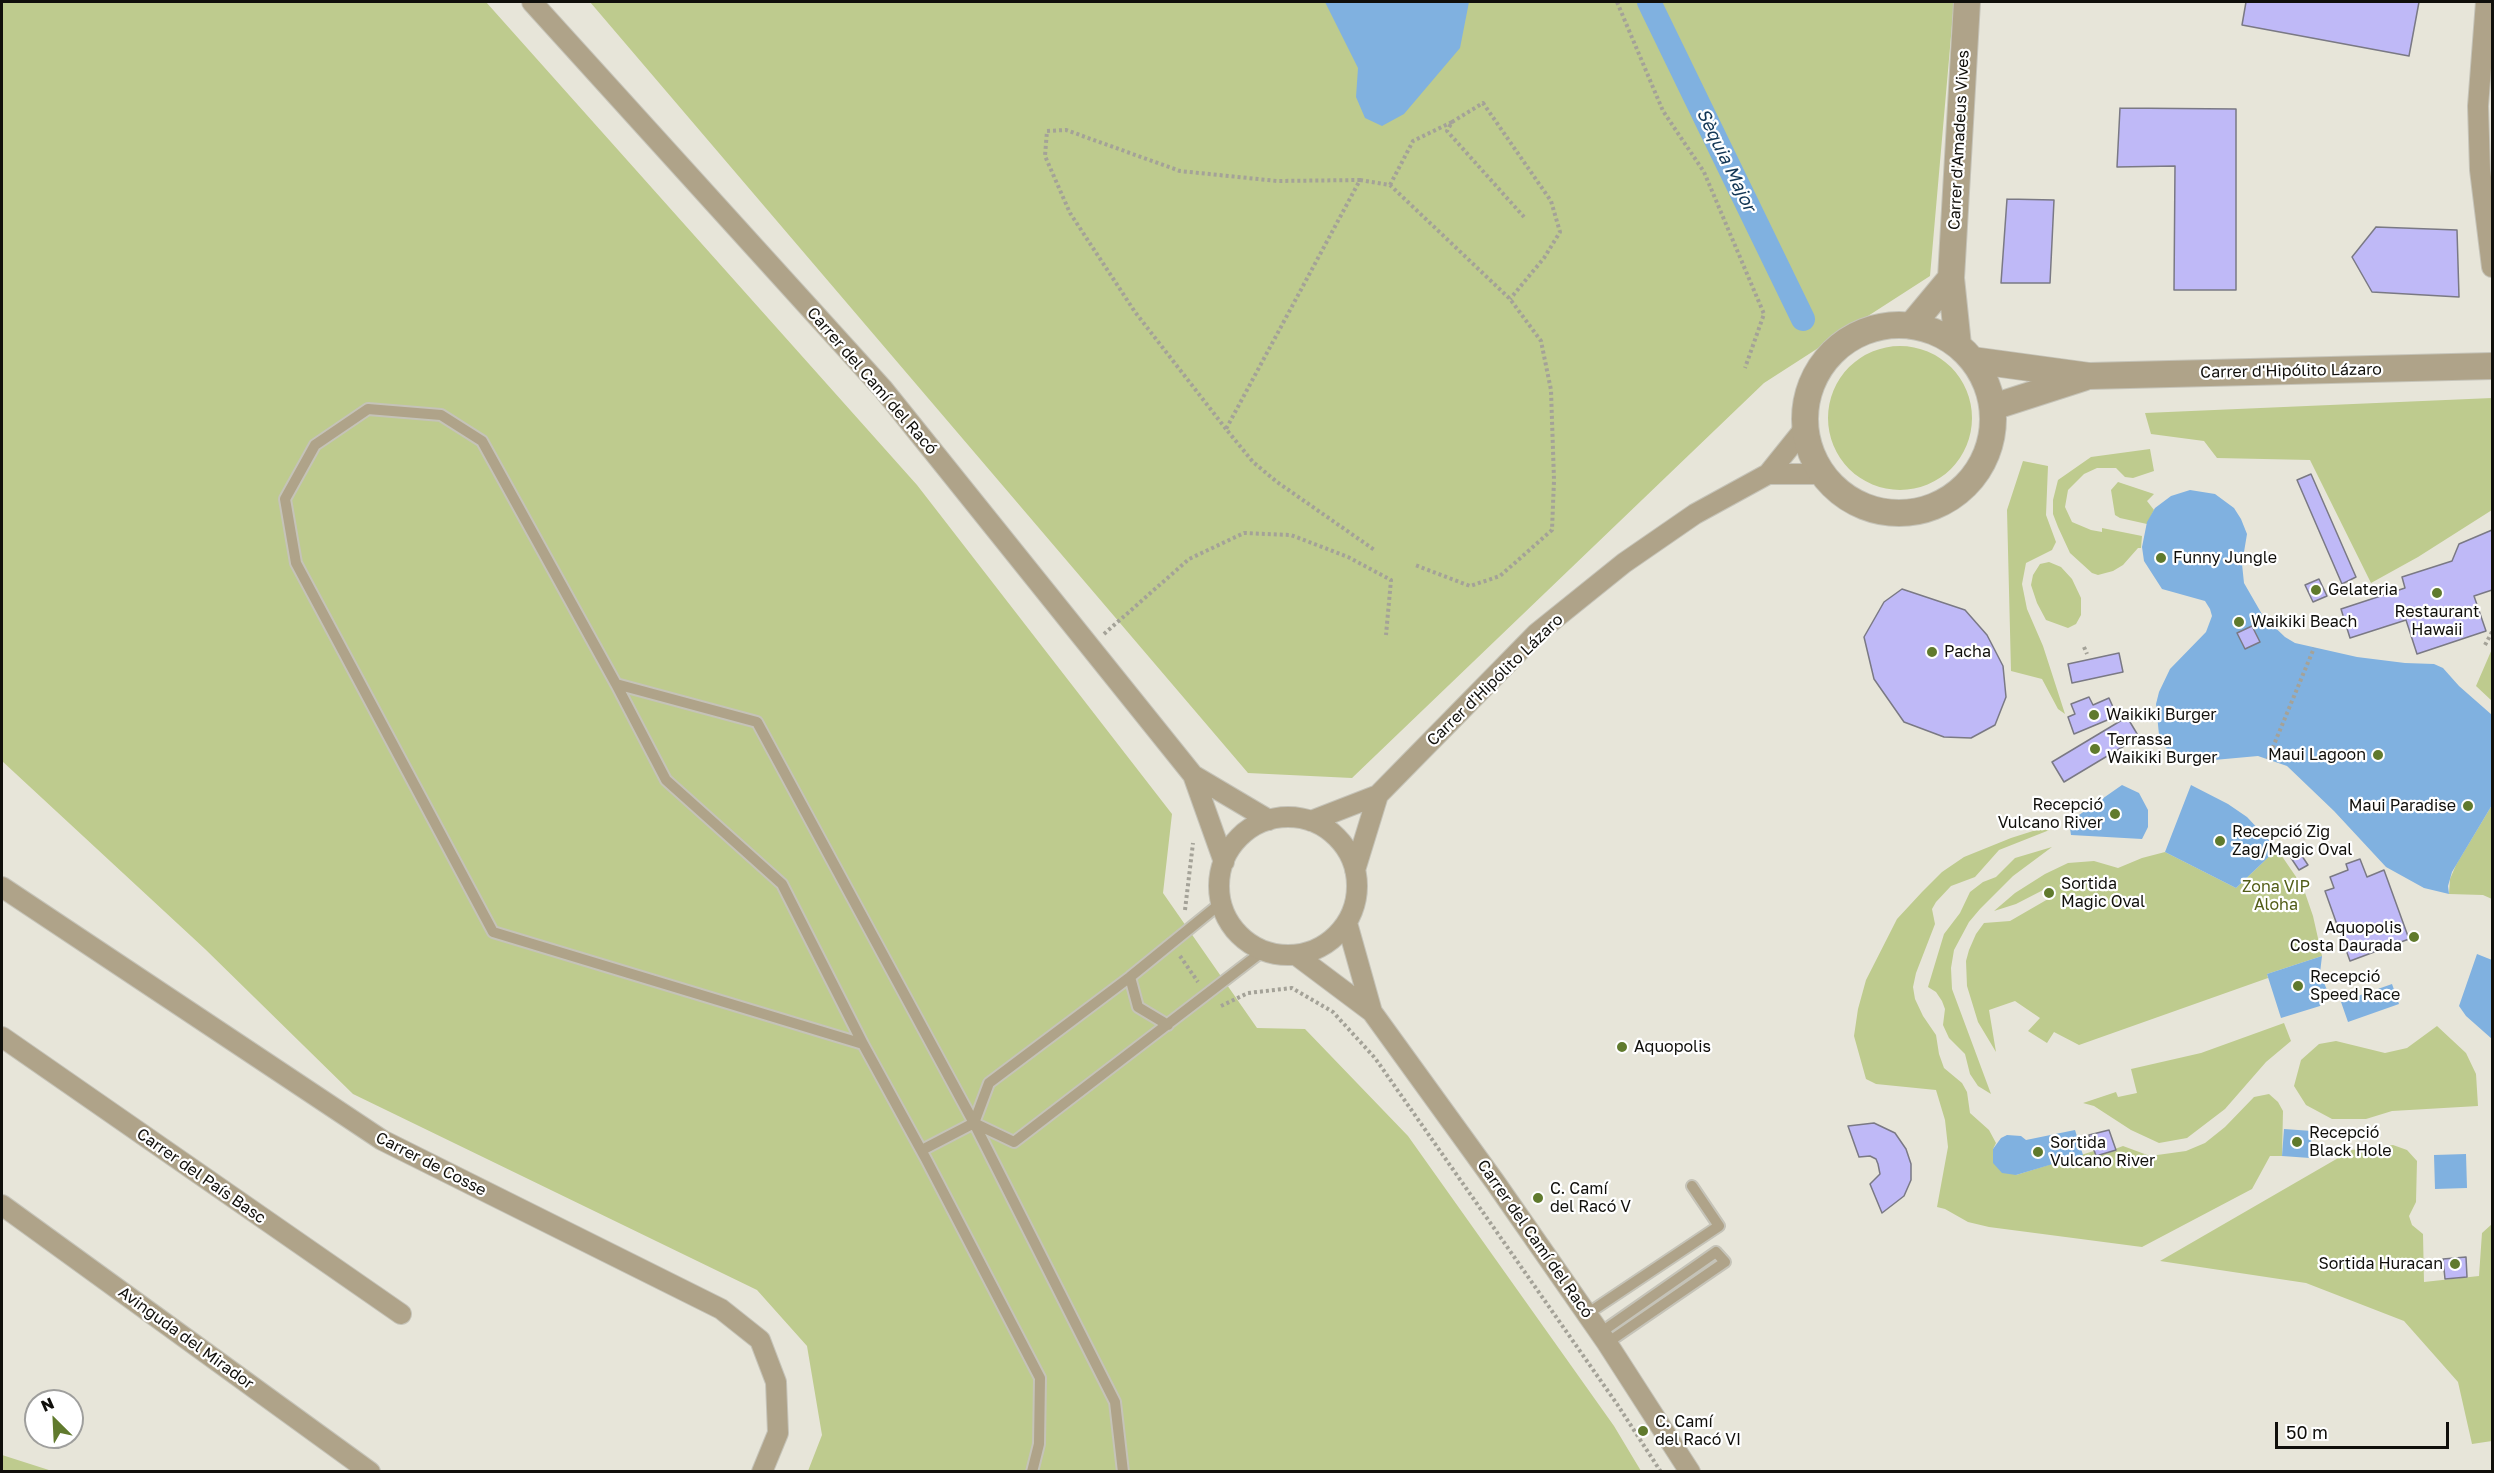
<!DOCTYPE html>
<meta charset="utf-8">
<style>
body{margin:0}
#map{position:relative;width:2494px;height:1473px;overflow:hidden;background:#e7e5d9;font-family:"Golos Text",sans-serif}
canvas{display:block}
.frame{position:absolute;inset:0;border:3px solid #100f0b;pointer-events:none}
.north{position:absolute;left:24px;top:1389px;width:60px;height:60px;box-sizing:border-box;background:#fff;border:2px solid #9f9f9d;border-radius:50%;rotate:336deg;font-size:16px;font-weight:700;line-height:24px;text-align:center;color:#100f0b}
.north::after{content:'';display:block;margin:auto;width:21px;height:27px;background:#607a2d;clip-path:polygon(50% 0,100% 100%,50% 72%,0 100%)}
.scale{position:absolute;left:2275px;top:1422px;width:174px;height:27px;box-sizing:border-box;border:3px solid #100f0b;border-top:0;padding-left:8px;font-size:18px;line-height:21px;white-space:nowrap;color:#100f0b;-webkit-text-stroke:4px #fff;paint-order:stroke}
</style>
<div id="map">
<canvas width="2494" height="1473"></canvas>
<div class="frame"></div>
<div class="north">N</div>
<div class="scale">50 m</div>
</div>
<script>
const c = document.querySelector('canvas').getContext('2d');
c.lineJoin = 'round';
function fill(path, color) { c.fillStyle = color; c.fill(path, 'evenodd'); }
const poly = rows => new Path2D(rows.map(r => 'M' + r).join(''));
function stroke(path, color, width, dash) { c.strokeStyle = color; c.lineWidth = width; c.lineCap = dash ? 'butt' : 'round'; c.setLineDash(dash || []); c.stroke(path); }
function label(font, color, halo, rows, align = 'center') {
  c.font = font + ' "Golos Text",sans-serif'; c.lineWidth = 4.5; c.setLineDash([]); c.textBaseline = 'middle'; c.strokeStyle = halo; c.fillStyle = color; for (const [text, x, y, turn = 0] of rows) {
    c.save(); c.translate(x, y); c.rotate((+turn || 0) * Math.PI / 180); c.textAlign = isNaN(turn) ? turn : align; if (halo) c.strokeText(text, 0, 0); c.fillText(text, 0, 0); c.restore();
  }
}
fill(poly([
 [2,2,486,2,917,485,1172,814,1163,893,1257,1028,1305,1029,1408,1136,1614,1426,1641,1471,808,1471,822,1435,807,1346,757,1290,353,1094,205,949,2,761],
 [590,2,1954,2,1930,276,1764,383,1352,778,1248,773],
 '1828 418a72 72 0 1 1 144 0a72 72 0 1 1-144 0Z',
 [2492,398,2492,510,2418,557,2371,583,2310,460,2217,458,2204,441,2151,434,2145,413],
 [2150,449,2154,471,2133,478,2125,477,2116,468,2097,468,2084,474,2068,490,2065,507,2072,522,2091,530,2102,532,2102,528,2142,536,2141,548,2138,548,2123,565,2113,571,2098,575,2092,573,2070,553,2058,527,2053,514,2053,500,2058,480,2091,457],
 [2023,461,2048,466,2046,515,2056,542,2052,550,2026,563,2022,584,2027,609,2043,646,2065,714,2058,709,2042,679,2011,671,2007,510],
 [2118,482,2154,494,2147,501,2154,510,2147,524,2120,518,2115,515,2111,490],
 [2049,562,2061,567,2072,579,2081,598,2081,615,2076,624,2068,628,2046,620,2037,603,2031,585,2033,575,2040,564],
 [2492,649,2492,701,2476,686],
 [2492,805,2492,899,2483,895,2449,894,2450,879,2456,865],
 [2052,829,1999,850,1975,877,1951,886,1936,902,1932,909,1935,924,1916,973,1913,987,1915,999,1923,1016,1936,1035,1939,1054,1944,1068,1962,1083,1967,1092,1970,1113,1989,1130,1996,1143,1993,1149,2016,1175,2094,1151,2096,1156,2123,1146,2150,1156,2186,1151,2205,1143,2225,1127,2254,1097,2269,1094,2278,1102,2283,1111,2282,1156,2270,1156,2252,1189,2142,1247,1989,1227,1968,1222,1945,1209,1937,1207,1948,1147,1945,1120,1936,1090,1876,1084,1866,1079,1854,1036,1858,1009,1866,980,1897,919,1922,892,1942,872,1964,857,2011,838,2033,831],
 [2052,847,2013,876,1980,909,1969,922,1954,950,1951,968,1952,989,1991,1094,1978,1086,1970,1074,1965,1054,1949,1038,1943,1025,1945,1009,1942,1001,1936,992,1928,987,1944,934,1960,913,1970,892,1983,882,1996,877,2015,858],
 [2277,849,2303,887,2313,916,2322,956,2267,974,2268,978,2079,1045,2054,1032,2047,1043,2028,1031,2040,1018,2015,1001,1989,1010,1996,1052,1978,1022,1967,986,1966,961,1969,950,1976,934,1984,923,2010,921,2055,895,2049,887,2016,904,1994,911,2015,893,2045,874,2068,863,2094,861,2118,868,2142,858,2165,852,2236,888],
 [2284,1023,2291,1041,2266,1062,2225,1109,2187,1138,2159,1143,2131,1130,2094,1106,2083,1103,2116,1092,2118,1097,2137,1093,2131,1069,2201,1053],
 [2437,1026,2466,1053,2476,1074,2478,1106,2392,1111,2366,1119,2332,1119,2306,1105,2294,1086,2301,1060,2319,1044,2336,1041,2385,1053,2407,1048],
 [2393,1145,2407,1150,2417,1161,2416,1202,2409,1216,2412,1225,2423,1234,2424,1282,2479,1276,2482,1233,2492,1224,2492,1441,2472,1444,2458,1382,2404,1321,2306,1283,2160,1261,2352,1150],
 [2,1455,52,1471,2,1471]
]), '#becb8e');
fill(poly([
 [1325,2,1469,2,1460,48,1404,114,1382,126,1365,118,1356,97,1358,68],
 [2190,490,2215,494,2234,508,2241,519,2247,534,2242,564,2244,583,2263,616,2285,637,2295,643,2357,657,2405,663,2434,664,2443,668,2459,686,2492,715,2492,805,2452,872,2448,886,2449,894,2424,888,2386,867,2334,811,2287,766,2258,756,2192,762,2179,759,2166,748,2159,735,2156,704,2159,692,2170,669,2206,632,2212,616,2210,609,2205,601,2162,589,2144,561,2142,547,2147,522,2155,508,2171,496],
 [2122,785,2139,793,2148,810,2148,827,2142,839,2071,835,2069,822],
 [2191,785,2228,804,2247,817,2277,849,2236,888,2165,852],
 [2477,954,2492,960,2492,1039,2466,1016,2459,1006],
 [2322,956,2320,973,2327,990,2320,1006,2281,1018,2267,974],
 [2392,984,2399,1004,2348,1022,2341,1002],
 [2284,1129,2312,1131,2310,1158,2282,1156],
 [2075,1130,2083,1155,2016,1175,2002,1173,1993,1163,1993,1149,2001,1138,2007,1135,2021,1136,2026,1140],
 [2466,1154,2467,1188,2435,1189,2434,1155]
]), '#80b1e0');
stroke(poly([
 [1649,2,1803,319]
]), '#80b1e0', 24);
const building = poly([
 [2246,2,2419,2,2409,56,2242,25,2246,2],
 [2120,108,2236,109,2236,290,2174,290,2175,166,2117,167,2120,108],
 [2007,199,2054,200,2050,283,2001,283,2007,199],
 [2376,227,2457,230,2459,297,2372,292,2352,257,2376,227],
 [2311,474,2356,577,2342,584,2297,480,2311,474],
 [2492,530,2492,590,2474,596,2486,631,2417,654,2406,620,2350,638,2341,609,2405,588,2402,577,2452,561,2459,544,2492,530],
 [2319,579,2327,596,2313,602,2305,585,2319,579],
 [1902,589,1965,610,1987,635,2003,666,2006,697,1995,725,1971,738,1944,737,1904,722,1874,679,1864,637,1884,602,1902,589],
 [2252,626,2260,642,2245,649,2237,633,2252,626],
 [2119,653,2123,672,2072,683,2068,664,2119,653],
 [2089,697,2093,705,2109,698,2117,716,2074,734,2068,717,2075,714,2071,704,2089,697],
 [2127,717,2139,737,2064,782,2052,762,2127,717],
 [2300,853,2308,865,2299,870,2291,858,2300,853],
 [2360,859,2367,877,2384,870,2409,939,2350,961,2325,891,2334,888,2330,877,2348,870,2346,864,2360,859],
 [1874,1123,1895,1133,1906,1149,1911,1164,1911,1180,1904,1196,1882,1213,1870,1184,1880,1174,1878,1164,1876,1159,1870,1156,1859,1157,1848,1126,1874,1123],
 [2109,1130,2116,1150,2096,1156,2089,1135,2109,1130],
 [2466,1257,2467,1277,2445,1279,2443,1259,2466,1257]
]);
fill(building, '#bfb9f7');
stroke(building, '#7a7984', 1.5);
const service = poly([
 [616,684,666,780,782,884,863,1044],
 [1221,903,1130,977,989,1083,974,1123,1014,1142,1263,951],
 [1130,977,1138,1007,1168,1025],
 [922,1150,974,1123],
 [1587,1314,1719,1226,1692,1186],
 [1600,1333,1716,1252,1725,1262,1607,1343],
 [1032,1472,1039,1444,1040,1378,926,1159,863,1044,493,932,296,563,285,499,315,445,368,409,441,415,482,441,616,684,757,722,974,1123,1115,1402,1123,1472]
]);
const minor = poly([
 [532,2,883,389,1193,775],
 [2486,2,2478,106,2480,170,2492,267],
 [1768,474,1822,474],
 '1219 886a69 69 0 1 1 138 0a69 69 0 1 1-138 0Z',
 [1311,821,1378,795,1537,633,1624,563,1695,514,1768,474,1805,428],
 [1224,862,1193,775,1269,820],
 [1355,870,1378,795],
 [2,887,382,1140,721,1309,760,1340,776,1382,778,1433,762,1472],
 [1347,923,1372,1012],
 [1296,955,1372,1012,1495,1182,1607,1343,1690,1472],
 [2,1037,401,1314],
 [2,1205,370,1472]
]);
const tertiary = poly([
 '1805 419a94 94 0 1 1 188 0a94 94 0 1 1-188 0Z',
 [1911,326,1951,278],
 [1958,345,1951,278,1967,2],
 [1972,360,2089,376,2492,366],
 [1993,407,2083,378]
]);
stroke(service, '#c5c3b8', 14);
stroke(minor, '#c5c3b8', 22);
stroke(tertiary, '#c5c3b8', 28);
stroke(poly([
 [1617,2,1663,111,1704,172,1764,314,1745,368],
 [1452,122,1483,103,1551,201,1560,232,1544,258,1510,299],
 [1360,180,1390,185,1510,299,1541,341,1551,390,1554,480,1552,530,1500,576,1470,586,1415,565],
 [1390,185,1413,141,1452,122,1447,131,1524,217],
 [1226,429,1135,312,1070,213,1045,156,1047,131,1066,130,1180,171,1277,181,1360,180,1226,429,1253,462,1277,482,1376,551],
 [2370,590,2377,588],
 [1104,634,1189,559,1244,533,1291,535,1348,557,1391,580,1386,635],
 [2485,645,2492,632],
 [2084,647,2087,654],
 [2268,759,2314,648],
 [1185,910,1193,843],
 [1180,956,1198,982],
 [1221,1006,1248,993,1292,988,1333,1012,1375,1058,1617,1404,1661,1472]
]), '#a4a298', 4, [3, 3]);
stroke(service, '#afa389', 10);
stroke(minor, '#afa389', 20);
stroke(tertiary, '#afa389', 26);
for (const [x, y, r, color] of [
 [2161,558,6,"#607a2d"],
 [2316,590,6,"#607a2d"],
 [2437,593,6,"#607a2d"],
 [2239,622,6,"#607a2d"],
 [1932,652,6,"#607a2d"],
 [2094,715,6,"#607a2d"],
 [2095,749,6,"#607a2d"],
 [2378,755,6,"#607a2d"],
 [2468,806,6,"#607a2d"],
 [2115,814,6,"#607a2d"],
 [2220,841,6,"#607a2d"],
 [2049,893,6,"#607a2d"],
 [2414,937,6,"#607a2d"],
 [2298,986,6,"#607a2d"],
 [1622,1047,6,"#607a2d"],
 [2297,1142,6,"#607a2d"],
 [2038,1152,6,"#607a2d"],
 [1538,1198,6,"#607a2d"],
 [2455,1264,6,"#607a2d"],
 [1643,1431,6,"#607a2d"]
]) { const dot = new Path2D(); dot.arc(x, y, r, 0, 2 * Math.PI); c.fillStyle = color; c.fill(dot); stroke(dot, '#fff', 2); }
label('16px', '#100f0b', '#fff', [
 ["Carrer d'Amadeus Vives",1959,140,-87],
 ["Carrer d'Hipólito Lázaro",2291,371,-1],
 ["Carrer del Camí del Racó",872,381,49],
 ["Carrer d'Hipólito Lázaro",1495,680,-44],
 ["Carrer de Cosse",431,1164,27],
 ["Carrer del País Basc",201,1176,35],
 ["Carrer del Camí del Racó",1535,1239,55],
 ["Avinguda del Mirador",186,1338,36]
]);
label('16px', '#100f0b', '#fff', [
 ["Funny Jungle",2173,558],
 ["Gelateria",2328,590],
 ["Restaurant",2437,612,"center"],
 ["Hawaii",2437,630,"center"],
 ["Waikiki Beach",2251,622],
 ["Pacha",1944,652],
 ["Waikiki Burger",2106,715],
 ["Terrassa",2107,740],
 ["Waikiki Burger",2107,758],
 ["Maui Lagoon",2366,755,"right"],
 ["Recepció",2103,805,"right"],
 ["Vulcano River",2103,823,"right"],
 ["Maui Paradise",2456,806,"right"],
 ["Recepció Zig",2232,832],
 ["Zag/Magic Oval",2232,850],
 ["Sortida",2061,884],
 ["Magic Oval",2061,902],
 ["Aquopolis",2402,928,"right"],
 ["Costa Daurada",2402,946,"right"],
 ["Recepció",2310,977],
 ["Speed Race",2310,995],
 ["Aquopolis",1634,1047],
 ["Recepció",2309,1133],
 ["Black Hole",2309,1151],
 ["Sortida",2050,1143],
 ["Vulcano River",2050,1161],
 ["C. Camí",1550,1189],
 ["del Racó V",1550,1207],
 ["Sortida Huracan",2443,1264,"right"],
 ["C. Camí",1655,1422],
 ["del Racó VI",1655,1440]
], 'left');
label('16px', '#525d18', '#fff', [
 ["Zona VIP",2276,887],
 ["Aloha",2276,905]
]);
label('italic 18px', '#123655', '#fff', [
 ["Sèquia Major",1726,160,64]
]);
</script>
